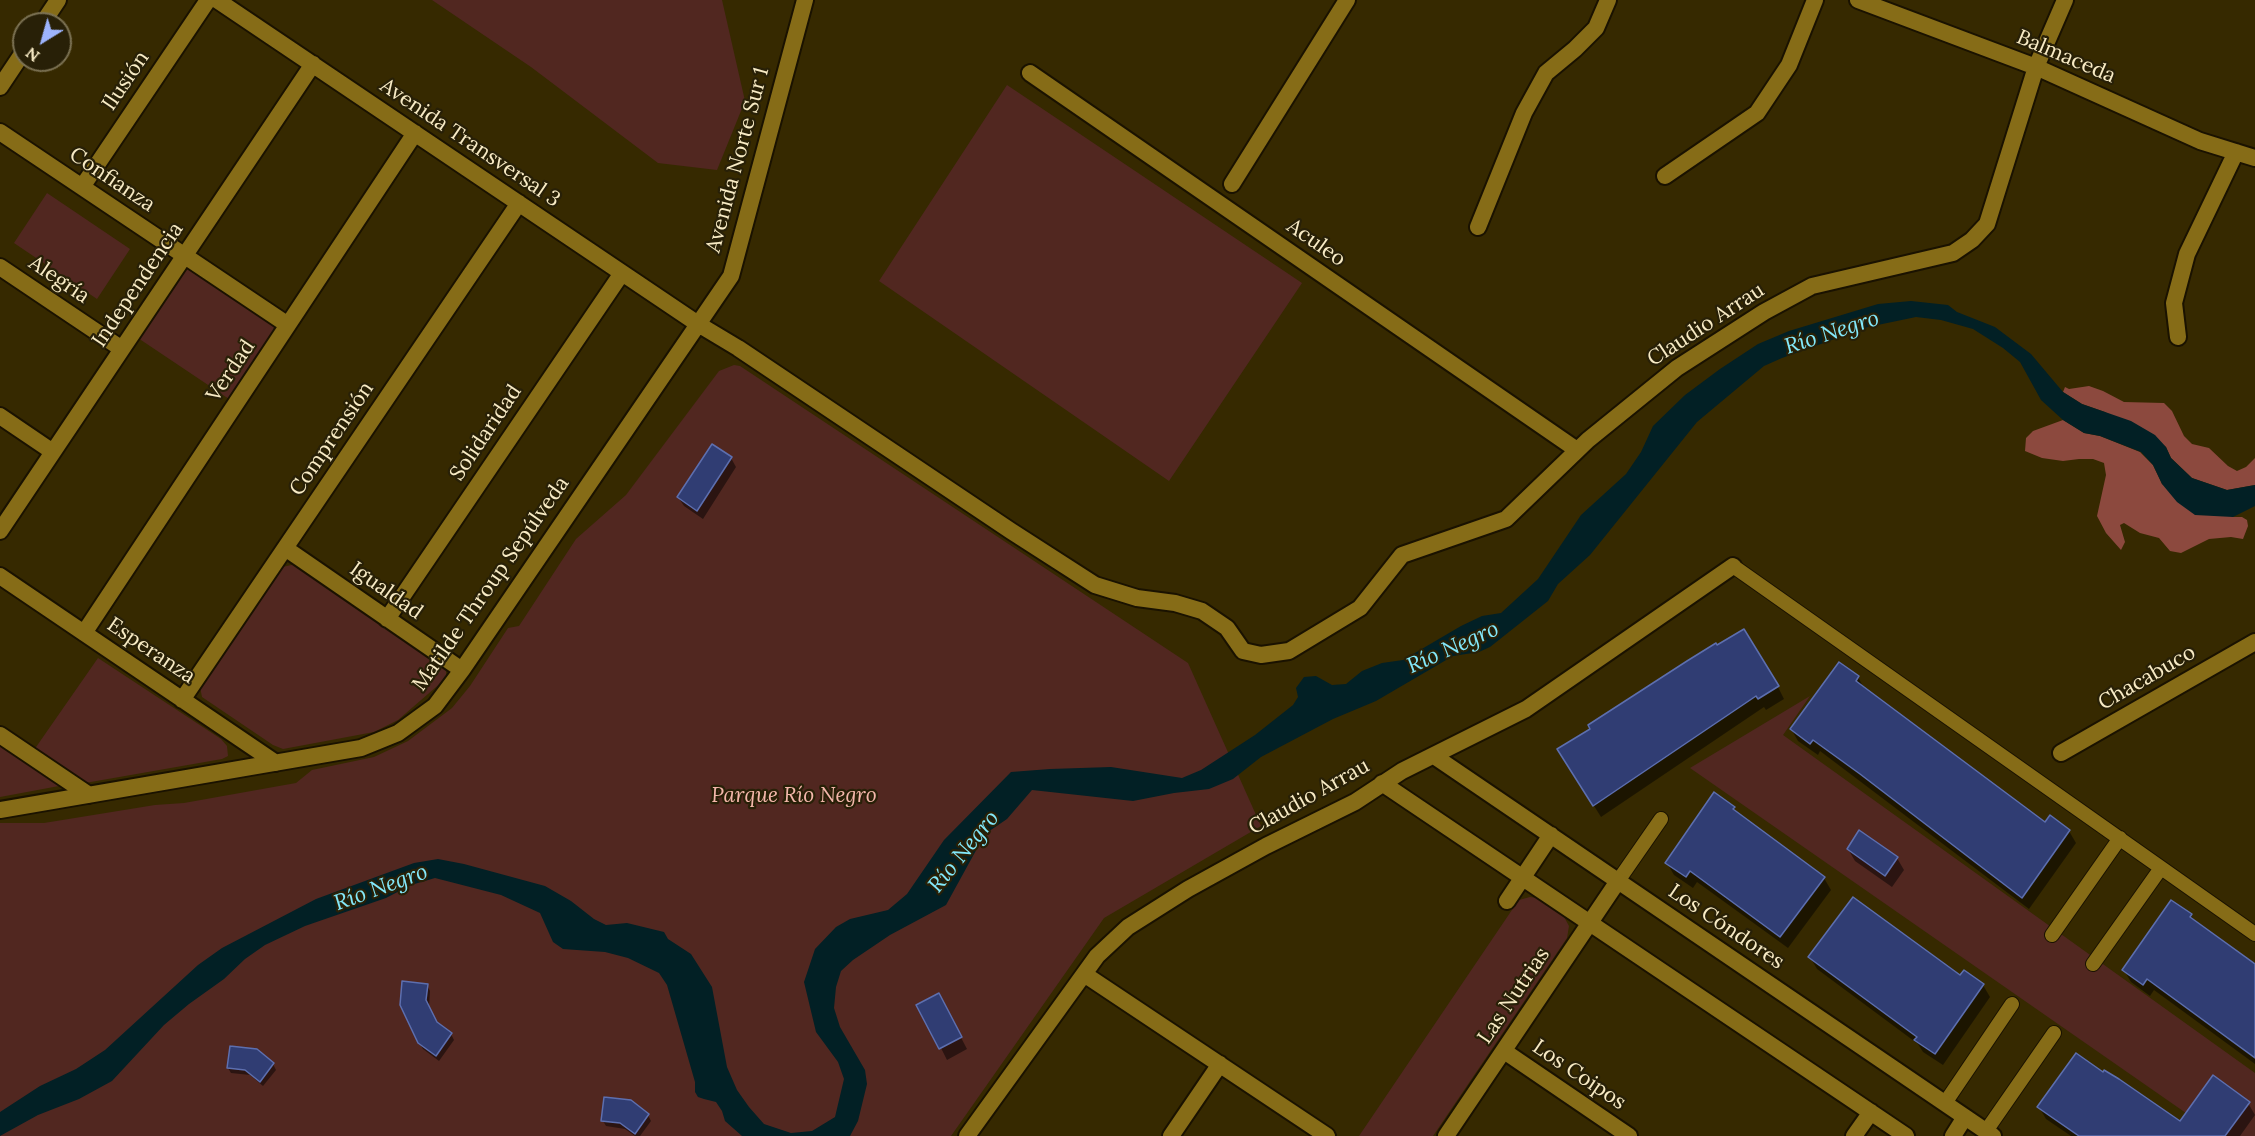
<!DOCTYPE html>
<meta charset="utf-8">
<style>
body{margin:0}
#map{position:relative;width:2255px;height:1136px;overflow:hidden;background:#362900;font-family:Lora,serif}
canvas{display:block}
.north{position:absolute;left:12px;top:12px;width:60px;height:60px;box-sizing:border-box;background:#282007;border:2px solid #7b7153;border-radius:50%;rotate:217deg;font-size:16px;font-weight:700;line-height:24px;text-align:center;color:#f8ebc5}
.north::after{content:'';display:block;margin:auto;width:21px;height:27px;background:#9db4fd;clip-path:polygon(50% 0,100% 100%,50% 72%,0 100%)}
</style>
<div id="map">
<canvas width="2255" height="1136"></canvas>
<div class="north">N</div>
</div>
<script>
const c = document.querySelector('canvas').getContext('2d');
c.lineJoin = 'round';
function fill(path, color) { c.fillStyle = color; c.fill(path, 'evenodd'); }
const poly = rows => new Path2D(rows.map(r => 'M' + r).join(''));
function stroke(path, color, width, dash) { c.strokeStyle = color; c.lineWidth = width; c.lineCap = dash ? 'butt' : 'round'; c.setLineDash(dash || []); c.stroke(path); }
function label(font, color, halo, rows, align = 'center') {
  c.font = font + ' Lora,serif'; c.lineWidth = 4.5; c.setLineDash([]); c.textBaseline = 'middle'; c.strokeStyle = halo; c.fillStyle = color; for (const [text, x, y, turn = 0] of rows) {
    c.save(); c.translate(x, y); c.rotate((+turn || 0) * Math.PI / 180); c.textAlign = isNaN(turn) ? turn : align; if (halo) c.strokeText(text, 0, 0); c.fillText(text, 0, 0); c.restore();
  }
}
fill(poly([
 [432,0,722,0,745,101,717,170,658,163,531,67],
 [1007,85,1302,283,1169,481,879,281],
 [47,193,130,249,97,299,14,243],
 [188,269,195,270,271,321,274,326,273,332,229,399,138,338,182,273],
 [734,365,740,366,1188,663,1261,826,1104,918,951,1136,0,1136,0,823,44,823,155,805,184,803,296,783,312,770,374,757,408,741,452,708,470,686,508,628,519,626,576,539,626,495,719,371],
 [296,564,441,665,446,670,446,676,443,681,398,720,374,732,283,749,273,745,202,697,200,687,278,568],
 [98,658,221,739,227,746,228,756,222,759,85,783,34,750],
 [1810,696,1783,735,2255,1073,2255,1136,2219,1136,1690,768],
 [0,743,57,782,59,786,0,797],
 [1530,897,1537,898,1563,915,1569,926,1567,938,1433,1136,1359,1136,1516,904,1519,900]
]), '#512720');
fill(poly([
 [2089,386,2103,391,2124,402,2164,403,2172,411,2184,436,2192,444,2209,448,2228,466,2237,471,2246,467,2255,458,2255,485,2227,490,2192,478,2171,458,2166,447,2105,412,2082,404,2063,392,2065,387,2069,389],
 [2063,420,2084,433,2100,436,2140,452,2153,465,2162,484,2233,517,2242,517,2247,520,2248,526,2243,539,2231,537,2209,539,2181,553,2170,551,2159,538,2140,533,2124,523,2120,525,2125,542,2121,550,2106,533,2097,516,2106,475,2104,463,2093,459,2079,459,2063,461,2042,458,2025,451,2026,438,2033,431]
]), '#8c493e');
fill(poly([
 [1911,301,1948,305,1957,312,1995,327,2031,354,2063,392,2082,404,2131,421,2155,435,2166,447,2171,458,2192,478,2227,490,2255,485,2255,506,2233,517,2195,515,2177,502,2162,484,2153,465,2141,452,2100,436,2084,433,2063,420,2041,400,2020,362,2003,348,1973,329,1941,320,1916,317,1868,327,1782,358,1764,366,1697,422,1590,555,1558,584,1548,601,1490,647,1479,652,1453,656,1376,701,1333,719,1261,757,1233,779,1209,789,1174,793,1133,801,1032,790,1007,819,985,834,946,905,890,935,853,960,841,971,836,987,834,1008,840,1027,865,1070,867,1084,858,1121,850,1136,742,1136,725,1121,722,1111,716,1102,704,1099,698,1097,695,1092,695,1082,667,985,659,973,628,958,605,952,563,949,553,942,540,913,501,895,435,878,411,885,386,898,305,926,265,945,245,959,224,979,189,1004,164,1025,112,1081,79,1099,38,1115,0,1136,0,1112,40,1086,76,1069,105,1050,198,965,222,948,316,899,414,863,438,859,464,864,545,886,571,901,594,919,606,925,627,923,664,932,668,939,691,954,712,987,727,1067,737,1090,749,1107,764,1124,791,1133,812,1131,835,1117,844,1079,838,1062,816,1032,804,982,815,949,836,927,850,919,888,910,907,894,944,840,1011,772,1050,769,1111,767,1182,778,1201,770,1255,735,1293,705,1298,697,1296,688,1304,677,1316,676,1332,685,1346,684,1362,671,1382,663,1403,660,1461,626,1482,616,1501,613,1538,579,1581,515,1626,474,1641,452,1653,426,1685,395,1720,369,1758,344,1789,331,1878,304]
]), '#022025');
fill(poly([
 [712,446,731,458,736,467,703,519,684,506,678,497],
 [1717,648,1778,687,1784,699,1766,710,1764,707,1601,817,1566,761],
 [1858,677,1865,690,2045,825,2069,831,2076,843,2029,909,1820,751,1818,755,1798,741,1791,729],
 [1734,808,1738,815,1824,878,1831,890,1788,948,1697,882,1693,888,1674,875,1667,863],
 [1848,849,1897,858,1904,870,1892,887,1855,861],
 [2191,915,2195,923,2255,967,2255,1064,2154,990,2150,996,2131,982,2124,970],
 [1810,957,1960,977,1983,985,1990,997,1943,1065,1923,1052,1918,1044,1817,969],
 [427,985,430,991,429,1007,436,1024,451,1034,454,1040,439,1061,423,1049,419,1043],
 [945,1007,967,1049,947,1060,941,1048],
 [273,1064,276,1070,263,1086,250,1075,231,1073,228,1068],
 [630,1101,648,1115,651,1121,640,1136,635,1136,625,1129,606,1126,603,1121],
 [2248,1103,2255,1115,2240,1136,2071,1136,2046,1119,2039,1107,2180,1123]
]), '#0007');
const building = poly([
 [712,444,732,457,697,511,677,497,712,444],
 [1744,629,1779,686,1758,699,1756,696,1593,806,1557,749,1590,729,1588,725,1687,661,1716,643,1717,645,1744,629],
 [1839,662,1859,676,1856,681,2045,822,2050,815,2070,830,2022,898,1860,774,1813,740,1810,744,1790,729,1839,662],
 [1714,792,1735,807,1733,809,1825,877,1780,937,1690,871,1686,877,1665,863,1714,792],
 [1859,830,1898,857,1885,876,1847,849,1859,830],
 [1853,897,1960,975,1964,970,1984,984,1935,1054,1914,1040,1917,1037,1808,957,1853,897],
 [2171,900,2192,914,2190,917,2255,964,2255,1058,2147,979,2143,985,2122,970,2171,900],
 [402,981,428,984,426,1000,437,1022,452,1033,436,1056,418,1043,400,1005,402,981],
 [939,993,962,1037,939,1049,916,1005,939,993],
 [230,1046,257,1049,274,1063,260,1082,245,1070,227,1068,230,1046],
 [2076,1053,2103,1072,2104,1070,2119,1079,2180,1121,2213,1075,2250,1102,2225,1136,2079,1136,2037,1107,2076,1053],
 [604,1097,631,1100,649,1114,635,1134,620,1123,601,1121,604,1097]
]);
fill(building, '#303d73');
stroke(building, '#5d6faf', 1.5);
const service = poly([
 [1733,566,2255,934],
 [1618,881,1661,819],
 [2052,935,2120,838],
 [2093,964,2161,868],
 [1945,1103,2012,1004],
 [1986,1131,2054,1033]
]);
const minor = poly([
 [217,0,698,324,738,348,1011,531,1095,585,1137,598,1175,603,1202,611,1227,628,1243,651,1261,655,1289,651,1360,608,1402,555,1506,519,1588,440,1677,368,1764,312,1812,286,1953,253,1972,240,1987,224,2036,67,2065,0],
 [1858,0,2036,67,2200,141,2255,158],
 [42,24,58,0],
 [1030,73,1577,450],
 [0,87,24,51],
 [0,132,288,325],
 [1665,176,1757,113,1789,65,1815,0],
 [1232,184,1347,0],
 [82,187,208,0],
 [1478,227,1524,113,1546,73,1575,49,1596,28,1608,0],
 [0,267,122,349],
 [2178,337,2174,303,2187,254,2236,152],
 [0,416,53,452],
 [0,531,313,64],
 [285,548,462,670],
 [0,576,276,763],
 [387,619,622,273],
 [84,633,415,133],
 [182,700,519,203],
 [0,735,89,795],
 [2061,753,2255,642],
 [1434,756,1993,1136],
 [1382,783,1906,1136],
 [0,810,361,748,398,733,435,706,462,670,731,276,805,0],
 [1507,901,1551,835],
 [1084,974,1327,1136],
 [1504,1051,1629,1136],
 [967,1136,1097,956,1128,927,1188,889,1266,846,1355,802,1402,771,1526,709,1733,566],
 [1171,1136,1220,1064],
 [1446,1136,1618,881],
 [1854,1136,1871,1112],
 [1953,1136,1965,1117]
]);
stroke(service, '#1a1200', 16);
stroke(minor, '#1a1200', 20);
stroke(service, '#866c17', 14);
stroke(minor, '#866c17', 16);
label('21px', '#f8ebc5', '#282007', [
 ["Balmaceda",2066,57,23],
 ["Ilusión",126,81,-56],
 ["Avenida Transversal 3",470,143,34],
 ["Avenida Norte Sur 1",738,160,-75],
 ["Confianza",112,180,34],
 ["Aculeo",1316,243,35],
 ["Alegría",59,280,34],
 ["Independencia",138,285,-56],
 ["Claudio Arrau",1706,325,-33],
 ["Verdad",231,371,-56],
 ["Solidaridad",486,433,-56],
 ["Comprensión",332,439,-56],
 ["Matilde Throup Sepúlveda",491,584,-55],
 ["Igualdad",386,591,35],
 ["Esperanza",151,651,34],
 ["Chacabuco",2147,678,-30],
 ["Claudio Arrau",1309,797,-29],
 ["Los Cóndores",1726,927,34],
 ["Las Nutrias",1514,996,-56],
 ["Los Coipos",1579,1075,34]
]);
label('italic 21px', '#f4b7ab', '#282007', [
 ["Parque Río Negro",794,796]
]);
label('italic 22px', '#83e9fb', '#282007', [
 ["Río Negro",1832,333,-18],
 ["Río Negro",1453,648,-24],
 ["Río Negro",964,852,-51],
 ["Río Negro",381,888,-20]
]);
</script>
